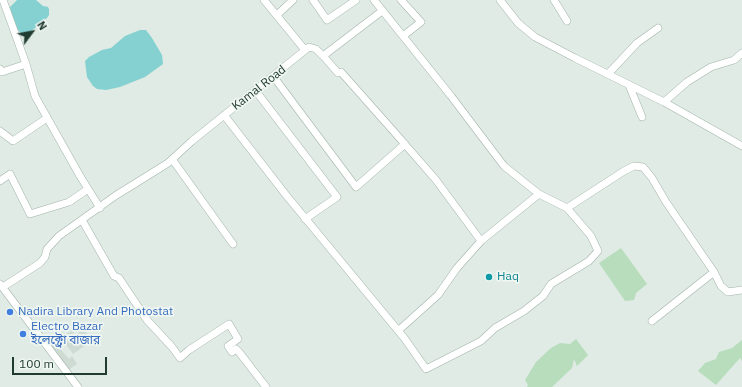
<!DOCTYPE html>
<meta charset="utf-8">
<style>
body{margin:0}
#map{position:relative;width:742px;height:387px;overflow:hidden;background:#dfebe4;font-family:"IBM Plex Sans",sans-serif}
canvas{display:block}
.north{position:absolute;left:12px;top:12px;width:40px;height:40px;-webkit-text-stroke:3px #f0f7f2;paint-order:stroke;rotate:58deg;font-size:11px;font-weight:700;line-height:16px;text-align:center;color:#203b30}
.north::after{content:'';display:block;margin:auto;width:14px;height:18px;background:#203b30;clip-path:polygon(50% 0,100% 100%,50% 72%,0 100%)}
.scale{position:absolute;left:12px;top:357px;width:95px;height:18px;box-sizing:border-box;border:2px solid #203b30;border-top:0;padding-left:5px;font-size:12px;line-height:14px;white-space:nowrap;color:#203b30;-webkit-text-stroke:3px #f0f7f2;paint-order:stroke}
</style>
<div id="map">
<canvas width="742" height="387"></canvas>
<div class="north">N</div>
<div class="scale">100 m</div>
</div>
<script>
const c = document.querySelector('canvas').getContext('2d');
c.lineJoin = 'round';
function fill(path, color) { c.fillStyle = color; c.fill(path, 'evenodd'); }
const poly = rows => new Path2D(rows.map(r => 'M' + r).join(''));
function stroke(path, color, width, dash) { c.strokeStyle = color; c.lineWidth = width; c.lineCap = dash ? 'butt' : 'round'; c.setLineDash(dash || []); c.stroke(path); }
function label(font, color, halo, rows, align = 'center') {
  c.font = font + ' "IBM Plex Sans","Noto Sans Bengali",sans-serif'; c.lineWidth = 3.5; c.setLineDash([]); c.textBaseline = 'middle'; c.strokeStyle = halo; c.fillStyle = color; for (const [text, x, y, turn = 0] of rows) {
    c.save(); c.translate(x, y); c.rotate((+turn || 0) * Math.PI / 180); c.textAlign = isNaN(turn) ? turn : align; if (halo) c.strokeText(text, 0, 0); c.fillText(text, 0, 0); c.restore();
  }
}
fill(poly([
 [84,329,92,341,73,354,65,343],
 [73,330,75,332,64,339,64,342,58,346,69,359,72,356,77,364,68,370,50,344]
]), '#cddbd3');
fill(poly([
 [621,248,647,284,636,293,634,300,625,301,599,263],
 [576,339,588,355,577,366,574,359,572,368,552,387,527,387,528,385,525,380,536,362,551,348,560,343,570,344],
 [742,340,742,361,740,358,716,385,698,371,705,363,716,359,719,352,732,348]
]), '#b7ddbc');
fill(poly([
 [17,0,36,0,43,6,48,7,49,9,49,15,47,18,30,32,23,35,18,30,11,13,10,7],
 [140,30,146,30,152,38,162,55,163,64,145,77,120,87,106,90,97,89,93,86,87,77,85,61,89,57,102,50,111,48,125,36]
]), '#85d1d2');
const minor = poly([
 [3,0,26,64,35,96,80,176,100,208],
 [264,0,305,50],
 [313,0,327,20,356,0],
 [374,0,451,96,504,166,539,194],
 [401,0,421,22,403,36],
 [500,0,518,23,535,37,575,58,664,102,742,146],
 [554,0,567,21],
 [277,15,293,0],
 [323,56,382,11],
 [0,69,2,72,26,64],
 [608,74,637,43,658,28],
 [273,76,356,187,405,144],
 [629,85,642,117],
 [255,90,337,197,305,219],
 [664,102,687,82,711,67,734,60,742,53],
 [224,115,286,195,405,339,426,369,481,341,495,328,524,311,543,296,551,284,589,261,598,251,591,236,567,208],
 [0,131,13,141,47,118],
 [172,159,233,244],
 [0,181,10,174,30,214,69,202,88,189],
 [82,220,114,276,119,278,147,320,172,347,180,358,189,350,229,324,238,339,228,346,232,352,236,349,239,352,266,387],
 [0,284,78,387],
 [3,287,40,263,45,257,47,249,59,236,115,196,168,163,192,141,309,47,316,49,325,58,338,73,341,72,396,134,436,180,481,241],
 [652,321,714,272],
 [399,330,438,295,457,268,481,241,539,194,567,208,624,171,634,166,643,167,652,178,666,202,714,272,721,286,728,292,742,290]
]);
stroke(minor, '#a2b3aa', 8);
stroke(minor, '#fff', 7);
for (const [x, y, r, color] of [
 [489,277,4,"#0f9aa8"],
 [10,312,4,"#3f7fe0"],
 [23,334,4,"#3f7fe0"]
]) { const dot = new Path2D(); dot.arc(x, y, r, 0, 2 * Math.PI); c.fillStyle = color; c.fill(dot); stroke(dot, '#f0f7f2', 1.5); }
label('12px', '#203b30', '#f0f7f2', [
 ["Kamal Road",259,88,-38]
]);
label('12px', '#0d838f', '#f0f7f2', [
 ["Haq",497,277]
], 'left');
label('12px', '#366cbe', '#f0f7f2', [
 ["Nadira Library And Photostat",18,312],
 ["Electro Bazar",31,327],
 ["ইলেক্ট্রো বাজার",31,341]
], 'left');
</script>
